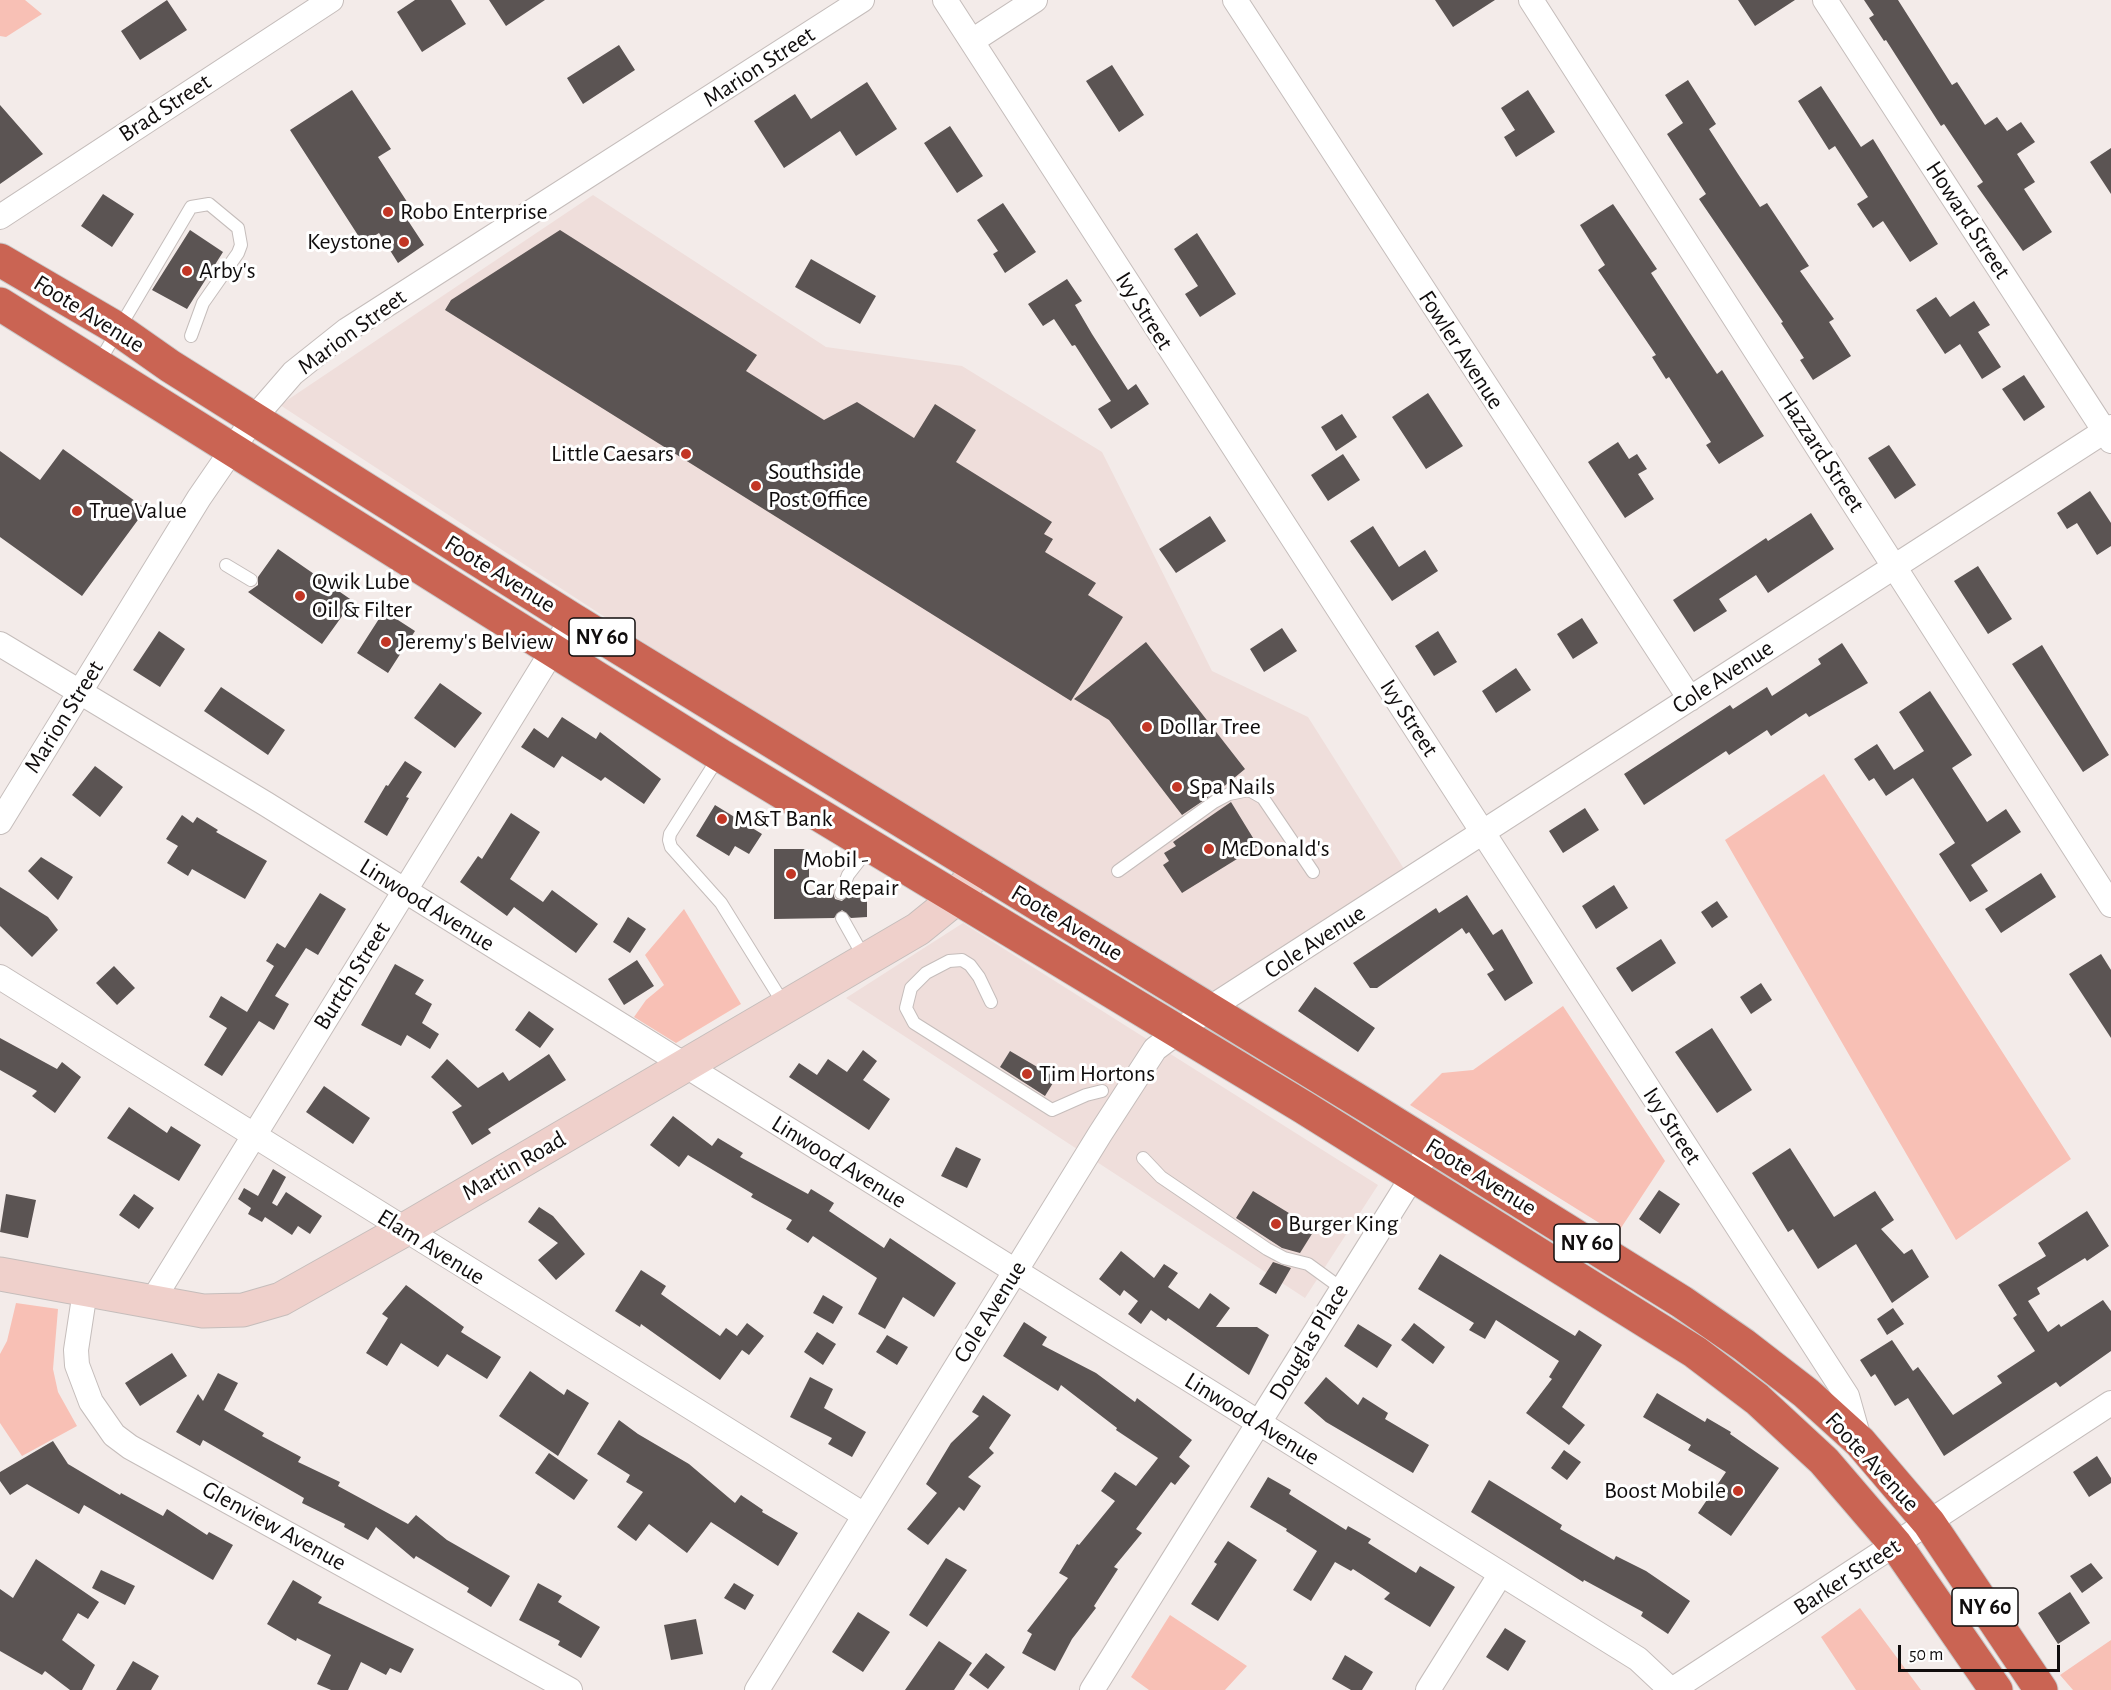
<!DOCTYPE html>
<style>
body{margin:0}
#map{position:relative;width:2111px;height:1690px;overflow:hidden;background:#f3ebe9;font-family:"Alegreya Sans",sans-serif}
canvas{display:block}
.scale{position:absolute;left:1898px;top:1645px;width:162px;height:27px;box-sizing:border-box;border:3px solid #100d0d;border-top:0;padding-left:8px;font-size:18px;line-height:21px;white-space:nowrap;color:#100d0d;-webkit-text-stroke:4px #fff;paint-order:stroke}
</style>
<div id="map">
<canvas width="2111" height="1690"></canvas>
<div class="scale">50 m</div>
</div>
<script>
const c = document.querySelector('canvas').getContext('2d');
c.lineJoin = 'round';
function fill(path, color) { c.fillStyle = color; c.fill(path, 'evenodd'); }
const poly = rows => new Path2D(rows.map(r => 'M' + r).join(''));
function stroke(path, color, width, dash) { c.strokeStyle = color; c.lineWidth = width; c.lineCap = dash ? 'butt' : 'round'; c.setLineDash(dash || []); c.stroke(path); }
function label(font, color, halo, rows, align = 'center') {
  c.font = font + ' "Alegreya Sans",sans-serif'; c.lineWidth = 6; c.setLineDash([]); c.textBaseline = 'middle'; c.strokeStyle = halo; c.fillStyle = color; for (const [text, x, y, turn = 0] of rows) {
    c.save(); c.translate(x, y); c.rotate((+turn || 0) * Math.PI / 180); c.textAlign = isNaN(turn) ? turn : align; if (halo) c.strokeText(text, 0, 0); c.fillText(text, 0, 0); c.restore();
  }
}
fill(poly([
 [593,195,826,347,962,366,1102,452,1212,671,1308,717,1411,880,1207,1010,280,405],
 [963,923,1378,1185,1305,1298,846,998]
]), '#efdedb');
fill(poly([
 [0,0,25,0,42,14,6,37,0,36],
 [1824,774,2071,1159,1956,1240,1725,840],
 [684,909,741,1004,676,1043,634,1017,646,1000,664,985,645,955],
 [1563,1006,1665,1161,1617,1234,1410,1105,1442,1073,1473,1070],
 [16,1303,58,1309,53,1369,58,1392,77,1426,22,1456,0,1423,0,1354,7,1341],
 [1860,1608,1921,1690,1856,1690,1821,1637],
 [1170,1615,1247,1666,1225,1690,1149,1690,1131,1677],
 [2111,1640,2111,1690,2073,1690,2060,1675]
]), '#f8c0b5');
fill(poly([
 [167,0,187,30,140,60,121,31],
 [415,0,451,0,466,24,422,52,397,12],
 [489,0,545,0,506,26],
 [1435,0,1495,0,1453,27],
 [1738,0,1795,0,1755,26],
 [1864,0,1898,0,1952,85,1957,82,1985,125,1997,117,2007,131,2021,122,2035,142,2017,154,2035,182,2024,189,2052,232,2023,251,1977,186,1983,182,1944,124,1941,126,1886,40,1884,41,1869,18,1874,15],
 [619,45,635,70,583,104,567,78],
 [1112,65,1144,115,1119,132,1086,81],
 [1688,80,1716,124,1709,129,1738,174,1760,207,1767,203,1809,266,1800,271,1834,319,1829,322,1851,356,1813,380,1800,360,1804,358,1781,323,1783,322,1699,199,1706,194,1667,134,1683,123,1665,95],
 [867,82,897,129,856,156,840,131,784,168,754,121,795,94,811,119],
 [1821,86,1861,147,1873,139,1938,244,1910,262,1883,221,1873,228,1857,204,1868,197,1835,146,1829,150,1798,101],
 [352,90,391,149,378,157,413,211,405,216,424,245,398,263,379,233,363,243,290,130],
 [1528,90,1555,132,1516,157,1504,137,1515,130,1501,108],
 [0,105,43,154,0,184],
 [950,126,983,176,957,193,924,143],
 [2111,148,2111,194,2090,162],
 [103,194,134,214,112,247,81,226],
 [1003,203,1036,252,1005,273,993,254,998,251,977,220],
 [1613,204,1657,269,1651,273,1690,333,1717,374,1722,370,1764,436,1719,464,1706,445,1711,442,1669,377,1666,379,1652,357,1656,355,1598,270,1605,265,1580,225],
 [190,230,223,252,187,309,152,290],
 [560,230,757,355,746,371,824,420,857,402,914,438,935,404,976,430,956,462,1052,522,1044,534,1053,539,1045,552,1096,583,1088,595,1123,617,1071,701,445,310,451,300],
 [1197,233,1236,294,1200,317,1185,294,1198,286,1174,249],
 [811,259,876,296,860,324,795,287],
 [1067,279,1082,301,1075,305,1092,334,1128,390,1136,384,1149,404,1111,429,1098,409,1111,401,1075,345,1072,346,1054,319,1043,326,1028,304],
 [1936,297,1950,317,1974,301,1990,325,1978,332,2001,367,1982,379,1960,344,1945,354,1916,310],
 [2024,375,2045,407,2024,421,2002,389],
 [1428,393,1463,446,1426,469,1392,417],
 [1342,414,1357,437,1336,451,1321,427],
 [1618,442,1629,459,1637,454,1647,469,1638,474,1654,499,1625,518,1588,462],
 [1889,445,1916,485,1895,499,1868,458],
 [63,449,146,509,82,596,0,537,0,451,40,480],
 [1343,454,1360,480,1328,501,1311,475],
 [2090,491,2111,523,2111,546,2097,555,2077,523,2067,529,2057,513],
 [1811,513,1834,549,1768,593,1756,575,1719,599,1727,611,1694,632,1673,600,1766,538,1768,541],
 [1210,516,1226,541,1176,573,1159,549],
 [1373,526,1399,567,1425,550,1438,571,1392,601,1350,541],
 [278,549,353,601,322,644,248,592,258,585,258,577],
 [1978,566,2012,619,1988,634,1954,581],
 [384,611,415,631,388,673,357,653],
 [1582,618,1598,643,1573,659,1557,634],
 [1282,628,1297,651,1264,672,1250,649],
 [159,631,185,649,160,687,133,670],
 [1438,631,1457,662,1434,676,1415,646],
 [1146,642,1245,769,1222,788,1182,815,1109,720,1074,699],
 [1842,643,1868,683,1809,717,1806,713,1771,736,1767,730,1729,755,1726,751,1644,805,1624,774,1730,705,1733,709,1767,687,1772,696,1821,664,1818,659],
 [2042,645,2109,755,2083,772,2012,664],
 [1516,668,1531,690,1496,713,1482,691],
 [440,683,482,713,455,748,414,718],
 [221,687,285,730,268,755,204,711],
 [1930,691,1972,755,1952,768,1987,822,2006,809,2021,832,1971,865,1988,891,1970,902,1939,854,1955,843,1913,778,1886,796,1874,778,1869,781,1854,759,1877,744,1894,770,1924,751,1899,712],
 [562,717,596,739,600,732,661,779,644,804,605,777,601,781,562,756,554,768,521,747,534,728,548,738],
 [405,761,422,772,406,797,409,798,387,836,364,822,386,785,388,786],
 [95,766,123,787,100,817,72,795],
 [1231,802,1258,846,1182,893,1163,865,1169,861,1164,853,1176,846,1173,842],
 [715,805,762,834,749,854,735,846,729,856,696,836],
 [1585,808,1599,830,1563,853,1549,831],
 [511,813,540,832,510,879,543,902,552,890,598,924,576,953,514,907,507,916,460,882,478,856,482,859],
 [182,815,193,823,197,817,218,830,216,832,267,861,245,899,192,869,188,876,167,863,178,846,166,839],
 [774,849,809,849,809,894,833,893,835,899,842,901,850,893,867,893,867,917,851,918,842,910,834,918,774,919],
 [41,857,73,877,58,900,28,871],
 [2041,873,2056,897,2001,933,1985,909],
 [1614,885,1628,908,1596,929,1582,906],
 [0,887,48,917,58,930,32,957,0,926],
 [320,893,346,909,318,955,306,948,275,996,289,1004,274,1030,259,1021,222,1076,204,1065,227,1028,209,1017,221,996,247,1012,274,966,266,961,277,943,285,948],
 [1467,895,1493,935,1502,929,1533,983,1505,1001,1487,974,1494,970,1469,932,1466,934,1462,928,1377,988,1370,988,1353,963,1436,908,1439,913],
 [1717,901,1728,917,1712,928,1701,912],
 [628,917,646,929,630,953,613,942],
 [1661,939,1676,963,1632,992,1616,968],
 [2101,954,2111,970,2111,1038,2069,974],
 [637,960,654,986,624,1005,608,979],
 [395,964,424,980,415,994,432,1004,422,1023,439,1034,430,1049,407,1035,401,1046,361,1025],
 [114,966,135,988,117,1005,96,983],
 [1761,983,1772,1000,1751,1014,1740,997],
 [1315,987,1375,1028,1358,1052,1298,1011],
 [529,1011,554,1029,540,1048,515,1030],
 [1712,1028,1752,1090,1717,1113,1675,1052],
 [0,1038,57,1069,62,1062,81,1077,55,1113,32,1096,37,1091,0,1070],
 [863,1050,877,1061,863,1080,890,1099,869,1130,789,1077,799,1063,817,1075,828,1059,847,1072],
 [1010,1051,1056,1078,1045,1096,1000,1067],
 [549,1054,566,1080,488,1129,491,1133,472,1145,452,1112,462,1106,431,1077,447,1059,478,1088,503,1072,509,1081],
 [324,1086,370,1118,353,1144,306,1112],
 [129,1107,167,1133,171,1126,201,1145,179,1181,107,1138],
 [673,1116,712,1146,718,1138,743,1153,740,1157,808,1194,811,1189,834,1203,829,1211,884,1248,890,1238,956,1283,934,1317,903,1297,885,1329,858,1314,877,1278,813,1236,808,1243,786,1229,792,1220,751,1197,753,1194,688,1155,679,1167,650,1145],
 [956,1147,981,1159,967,1188,941,1176],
 [1790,1148,1834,1217,1875,1191,1894,1220,1881,1229,1904,1254,1912,1249,1929,1277,1892,1303,1856,1244,1818,1269,1793,1229,1788,1232,1752,1173],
 [273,1169,286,1177,272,1203,277,1206,286,1192,322,1216,310,1234,298,1226,292,1235,265,1217,262,1222,248,1214,251,1208,238,1199,244,1188,258,1196],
 [1659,1190,1680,1204,1660,1234,1639,1219],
 [1253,1191,1315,1229,1300,1253,1282,1248,1236,1218],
 [6,1194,36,1200,28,1238,0,1232],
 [134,1194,154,1208,139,1229,119,1215],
 [539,1207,553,1216,585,1254,556,1280,538,1260,558,1243,528,1222],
 [2087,1211,2109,1246,2087,1261,2085,1258,2037,1288,2040,1294,2028,1301,2048,1332,2059,1324,2061,1327,2103,1300,2111,1311,2111,1351,2060,1387,2056,1382,1944,1456,1908,1398,1895,1406,1875,1374,1871,1377,1860,1360,1892,1340,1913,1371,1918,1367,1953,1415,2002,1383,1997,1376,2035,1351,2013,1318,2017,1315,1998,1285,2046,1256,2038,1243],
 [1121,1251,1154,1278,1164,1264,1178,1273,1168,1287,1199,1309,1210,1293,1230,1308,1216,1327,1257,1327,1269,1335,1249,1375,1168,1318,1166,1321,1151,1310,1141,1324,1128,1314,1138,1301,1124,1290,1120,1296,1099,1279],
 [1440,1254,1575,1336,1579,1330,1602,1345,1562,1407,1585,1425,1569,1445,1526,1413,1552,1379,1549,1377,1559,1361,1496,1320,1485,1339,1469,1330,1474,1323,1418,1289],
 [1273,1262,1291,1268,1276,1294,1259,1284],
 [641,1270,666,1286,661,1294,720,1336,726,1328,737,1336,747,1323,764,1336,749,1355,742,1350,720,1380,641,1324,640,1327,615,1311],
 [406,1285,464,1327,461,1332,501,1357,487,1379,447,1354,438,1367,401,1343,387,1366,366,1353,388,1318,382,1314],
 [823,1295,843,1307,833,1324,813,1313],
 [1893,1308,1904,1324,1887,1335,1877,1319],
 [1024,1322,1047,1337,1042,1345,1096,1373,1135,1402,1137,1398,1192,1440,1179,1457,1190,1466,1175,1485,1171,1482,1136,1529,1142,1533,1114,1567,1118,1569,1094,1606,1096,1608,1072,1639,1055,1671,1022,1653,1032,1634,1027,1631,1068,1578,1059,1573,1077,1544,1079,1545,1115,1501,1101,1491,1115,1472,1136,1486,1158,1458,1116,1430,1117,1428,1061,1385,1058,1391,1003,1356],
 [1414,1323,1445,1347,1433,1364,1401,1340],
 [1358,1324,1392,1345,1377,1368,1344,1346],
 [817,1332,836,1344,823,1365,804,1352],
 [887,1335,908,1347,897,1365,876,1352],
 [172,1353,187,1376,140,1406,125,1383],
 [530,1371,564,1395,567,1389,589,1403,558,1456,499,1416],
 [218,1373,238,1383,224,1410,264,1433,262,1436,301,1457,298,1462,340,1482,338,1486,408,1524,416,1515,447,1540,510,1576,491,1607,467,1592,469,1588,416,1556,414,1559,376,1527,368,1540,344,1527,345,1524,302,1503,304,1498,203,1440,200,1446,176,1432,198,1394,203,1401],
 [810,1377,833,1389,824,1408,866,1432,852,1457,828,1444,832,1438,790,1417],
 [1326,1377,1358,1405,1363,1397,1388,1413,1385,1419,1429,1445,1413,1473,1326,1422,1304,1403],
 [1657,1393,1705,1422,1707,1418,1731,1432,1730,1434,1779,1468,1731,1536,1698,1513,1726,1472,1688,1450,1691,1445,1643,1417],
 [983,1395,1011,1415,989,1448,994,1453,968,1477,981,1486,964,1511,959,1507,928,1545,907,1529,937,1493,926,1484,951,1443,979,1416,972,1412],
 [619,1420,638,1434,689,1464,735,1503,741,1495,763,1510,762,1512,798,1533,778,1566,711,1522,687,1553,649,1524,636,1541,617,1527,643,1492,626,1482,630,1475,597,1454],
 [53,1441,68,1464,120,1495,121,1493,163,1516,167,1509,207,1535,209,1532,233,1545,213,1580,84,1505,79,1514,27,1484,10,1495,0,1481,0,1472],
 [1564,1450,1581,1462,1567,1480,1551,1468],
 [549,1453,588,1480,574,1500,535,1473],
 [2097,1456,2111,1478,2111,1483,2089,1497,2073,1472],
 [1268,1477,1291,1490,1289,1494,1346,1530,1348,1526,1371,1539,1368,1543,1416,1573,1420,1566,1455,1587,1430,1627,1384,1599,1390,1593,1353,1569,1351,1571,1335,1562,1311,1601,1293,1590,1317,1551,1286,1531,1287,1529,1250,1507],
 [1489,1480,1562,1525,1560,1529,1614,1560,1616,1556,1646,1571,1690,1601,1668,1634,1641,1616,1643,1612,1584,1580,1583,1582,1471,1512],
 [1228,1541,1257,1560,1218,1621,1191,1604,1217,1564,1214,1562],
 [946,1558,967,1570,927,1627,909,1615],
 [36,1559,99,1602,88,1619,78,1613,62,1640,95,1665,82,1690,70,1690,45,1671,42,1675,0,1651,0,1589,13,1598],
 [2091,1563,2103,1578,2082,1593,2070,1576],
 [101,1570,135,1586,125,1605,92,1588],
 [293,1580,322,1597,318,1603,414,1649,401,1673,390,1668,386,1675,361,1662,348,1690,331,1690,317,1684,331,1655,297,1638,296,1641,267,1624],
 [538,1583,562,1596,558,1602,600,1627,581,1658,558,1645,560,1641,519,1620],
 [734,1583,754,1595,745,1610,724,1598],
 [2070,1592,2090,1623,2058,1644,2038,1613],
 [858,1612,890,1632,863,1672,832,1652],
 [696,1619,703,1654,671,1660,664,1625],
 [1505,1628,1526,1641,1508,1671,1486,1657],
 [939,1641,972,1663,954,1690,905,1690],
 [986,1653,1005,1667,988,1689,969,1675],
 [1345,1655,1373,1672,1362,1690,1351,1690,1332,1679],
 [133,1661,159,1676,151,1690,116,1690]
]), '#5b5453');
const lane = poly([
 [98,364,191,207,209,204,238,228,241,245,238,253,203,303,191,336],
 [226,565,251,580],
 [720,755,670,834,669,840,671,847,721,903,785,1006],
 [1118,871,1214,802,1229,794,1249,790,1263,798,1313,872],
 [841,893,848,875,869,848],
 [842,918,865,959],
 [991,1002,979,977,970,965,962,960,949,961,926,973,911,988,906,1008,914,1023,1052,1110,1086,1095,1102,1091],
 [1143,1158,1161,1177,1267,1249,1284,1258,1308,1264,1341,1288]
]);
const street = poly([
 [945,0,1847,1396,1860,1442],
 [1235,0,1690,699],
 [1531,0,2111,905],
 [1825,0,2111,441],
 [972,41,1035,0],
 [0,217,331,0],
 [0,644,266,804,1638,1659,1671,1690],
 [0,822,199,498,254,418,293,373,347,330,862,0],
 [0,977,864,1515],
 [85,1291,76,1350,77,1365,91,1402,114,1435,130,1447,570,1690],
 [151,1303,572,619],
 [757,1690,1100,1134,1155,1049,1207,1010,2111,427],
 [1092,1690,1431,1147],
 [1428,1690,1500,1575],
 [1672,1690,2111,1403]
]);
const secondary = poly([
 [0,1274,203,1311,243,1310,281,1299,404,1230,918,929,955,899,978,869]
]);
const highway = poly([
 [0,260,113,326,170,366,572,619,1372,1109,1682,1302,1744,1345,1806,1393,1860,1442,1929,1523,2041,1690],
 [0,304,720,755,1303,1107,1695,1352,1757,1399,1824,1461,1896,1545,1996,1690]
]);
stroke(lane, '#c5bdbb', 14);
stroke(street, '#c5bdbb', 26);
stroke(secondary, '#c5bdbb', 35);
stroke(highway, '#cacaca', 35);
stroke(lane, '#fff', 12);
stroke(street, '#fff', 24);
stroke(secondary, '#efd0cb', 33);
stroke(highway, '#ca6453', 33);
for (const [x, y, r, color] of [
 [388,212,6,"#c23625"],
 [404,242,6,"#c23625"],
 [187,271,6,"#c23625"],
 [686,454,6,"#c23625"],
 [756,486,6,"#c23625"],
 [77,511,6,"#c23625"],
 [300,596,6,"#c23625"],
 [386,642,6,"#c23625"],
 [1147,727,6,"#c23625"],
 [1177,787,6,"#c23625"],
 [722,819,6,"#c23625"],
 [1209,849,6,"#c23625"],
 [791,874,6,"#c23625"],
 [1027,1074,6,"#c23625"],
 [1276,1224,6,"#c23625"],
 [1738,1491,6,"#c23625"]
]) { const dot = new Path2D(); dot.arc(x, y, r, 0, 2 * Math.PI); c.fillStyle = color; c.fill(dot); stroke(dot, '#fff', 2); }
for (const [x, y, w] of [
 [602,637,66],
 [1587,1243,66],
 [1985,1607,66]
]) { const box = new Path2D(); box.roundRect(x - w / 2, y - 19, w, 38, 4.5); c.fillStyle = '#fff'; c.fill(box); stroke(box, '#100d0d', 1.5); }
label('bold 22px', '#100d0d', null, [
 ["NY 60",602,637],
 ["NY 60",1587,1243],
 ["NY 60",1985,1607]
]);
label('24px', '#100d0d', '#fff', [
 ["Marion Street",759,67,-33],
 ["Brad Street",165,108,-33],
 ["Howard Street",1968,220,57],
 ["Ivy Street",1144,311,58],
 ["Foote Avenue",89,314,32],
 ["Marion Street",352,332,-36],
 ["Fowler Avenue",1461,350,57],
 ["Hazzard Street",1821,452,57],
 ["Foote Avenue",500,574,32],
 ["Cole Avenue",1723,677,-33],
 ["Marion Street",64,717,-58],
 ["Ivy Street",1409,718,57],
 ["Linwood Avenue",427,905,32],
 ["Foote Avenue",1067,923,31],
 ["Cole Avenue",1315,942,-33],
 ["Burtch Street",352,976,-58],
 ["Ivy Street",1672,1126,57],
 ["Linwood Avenue",839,1162,32],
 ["Martin Road",514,1166,-30],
 ["Foote Avenue",1481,1177,32],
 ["Elam Avenue",431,1247,32],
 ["Cole Avenue",990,1312,-58],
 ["Douglas Place",1309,1342,-59],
 ["Linwood Avenue",1252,1419,32],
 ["Foote Avenue",1872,1462,47],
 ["Glenview Avenue",274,1526,29],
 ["Barker Street",1847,1577,-33]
]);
label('24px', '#100d0d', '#fff', [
 ["Robo Enterprise",400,212],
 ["Keystone",392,242,"right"],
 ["Arby's",199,271],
 ["Little Caesars",674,454,"right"],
 ["Southside",768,472],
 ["Post Office",768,500],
 ["True Value",89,511],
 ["Qwik Lube",312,582],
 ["Oil & Filter",312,610],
 ["Jeremy's Belview",398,642],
 ["Dollar Tree",1159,727],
 ["Spa Nails",1189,787],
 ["M&T Bank",734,819],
 ["McDonald's",1221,849],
 ["Mobil -",803,860],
 ["Car Repair",803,888],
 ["Tim Hortons",1039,1074],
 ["Burger King",1288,1224],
 ["Boost Mobile",1726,1491,"right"]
], 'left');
</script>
